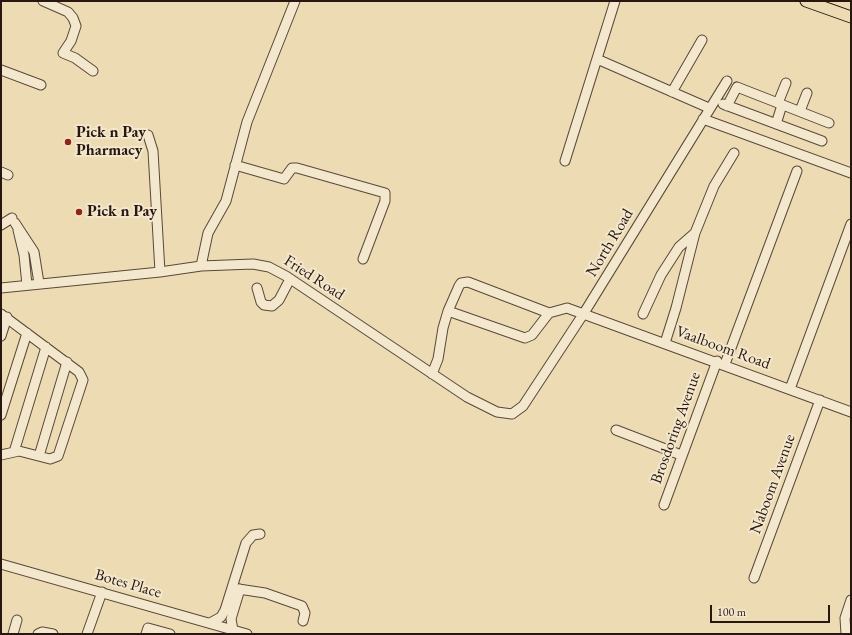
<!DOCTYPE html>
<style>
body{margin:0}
#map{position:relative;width:852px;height:635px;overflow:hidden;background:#eddbb3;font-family:"EB Garamond",serif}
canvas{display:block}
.frame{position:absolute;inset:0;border:2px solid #281710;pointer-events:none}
.scale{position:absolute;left:710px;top:605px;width:120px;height:18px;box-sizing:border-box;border:2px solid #281710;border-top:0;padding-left:5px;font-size:12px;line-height:14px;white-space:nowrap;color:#281710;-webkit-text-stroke:3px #f3e8ce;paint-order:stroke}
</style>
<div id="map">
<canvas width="852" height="635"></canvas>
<div class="frame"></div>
<div class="scale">100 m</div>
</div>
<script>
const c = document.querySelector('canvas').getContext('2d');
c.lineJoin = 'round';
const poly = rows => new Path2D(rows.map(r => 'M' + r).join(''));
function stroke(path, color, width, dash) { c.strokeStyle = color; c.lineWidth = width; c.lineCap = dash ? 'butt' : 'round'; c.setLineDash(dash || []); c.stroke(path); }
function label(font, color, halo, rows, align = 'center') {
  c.font = font + ' "EB Garamond",serif'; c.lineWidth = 4; c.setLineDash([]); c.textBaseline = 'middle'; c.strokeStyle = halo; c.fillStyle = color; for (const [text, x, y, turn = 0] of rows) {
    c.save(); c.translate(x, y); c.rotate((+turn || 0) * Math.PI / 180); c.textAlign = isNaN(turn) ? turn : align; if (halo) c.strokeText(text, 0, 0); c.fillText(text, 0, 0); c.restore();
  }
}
const minor = poly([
 [43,1,68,12,73,18,76,26,71,41,63,53,75,58,93,71],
 [597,59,709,108],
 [1,70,41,85],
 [672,92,702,40],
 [778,103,786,83],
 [723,104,822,141],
 [727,106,737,87,829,123],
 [800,111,807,93],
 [703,119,851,173],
 [776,124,782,105],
 [148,135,153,151,160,272],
 [565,161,615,1],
 [235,165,284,179,292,168,297,168,385,193,385,201,363,259],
 [1,172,8,175],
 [15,223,34,252,39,283],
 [1,225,12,218],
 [18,230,24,255,27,285],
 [201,266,208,233,226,201,247,122,295,1],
 [1,288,160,272,201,266,253,264,269,267,286,276,467,397,497,412,512,414,523,406,584,313,727,81],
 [257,288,261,302,264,305,272,306,279,300,290,279],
 [448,311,459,286,461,283,468,282,549,313],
 [1,314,79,372,83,380,58,456,50,459,19,451,1,455],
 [643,314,661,275,679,247,695,233],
 [1,336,7,317],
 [665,343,676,308,695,233,714,186,734,153],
 [725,364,797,171],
 [432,374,438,359,443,328,448,311,525,338,532,335,549,313,567,308,851,412],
 [790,389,851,224],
 [1,415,27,333],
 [616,430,681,455],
 [14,452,46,347],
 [39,456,67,362],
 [664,505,717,361],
 [1,564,247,634],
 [754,578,820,400],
 [232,588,265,593,302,606,305,613,303,621],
 [210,623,221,617,225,610,246,543,253,535,260,534],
 [233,630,231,619,240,589],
 [13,634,17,620],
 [38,634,42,632,53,634],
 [87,634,102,592],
 [146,634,148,628,170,634],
 [846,634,845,618,851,600]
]);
const major = poly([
 [806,1,851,17]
]);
stroke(minor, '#594839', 11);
stroke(major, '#281710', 13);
stroke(minor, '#f3e8ce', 9);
stroke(major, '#eddbb3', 11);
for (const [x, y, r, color] of [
 [68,142,4,"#8f2418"],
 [79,212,4,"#8f2418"]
]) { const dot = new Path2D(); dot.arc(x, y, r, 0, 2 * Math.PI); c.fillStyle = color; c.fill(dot); stroke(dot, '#f3e8ce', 1.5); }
label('bold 16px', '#281710', '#f3e8ce', [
 ["Pick n Pay",76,133],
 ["Pharmacy",76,151],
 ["Pick n Pay",87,212]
], 'left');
label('16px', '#281710', '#f3e8ce', [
 ["North Road",610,243,-59],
 ["Fried Road",314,278,33],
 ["Vaalboom Road",723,348,20],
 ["Brosdoring Avenue",676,428,-70],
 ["Naboom Avenue",773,484,-70],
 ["Botes Place",128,584,16]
]);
</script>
